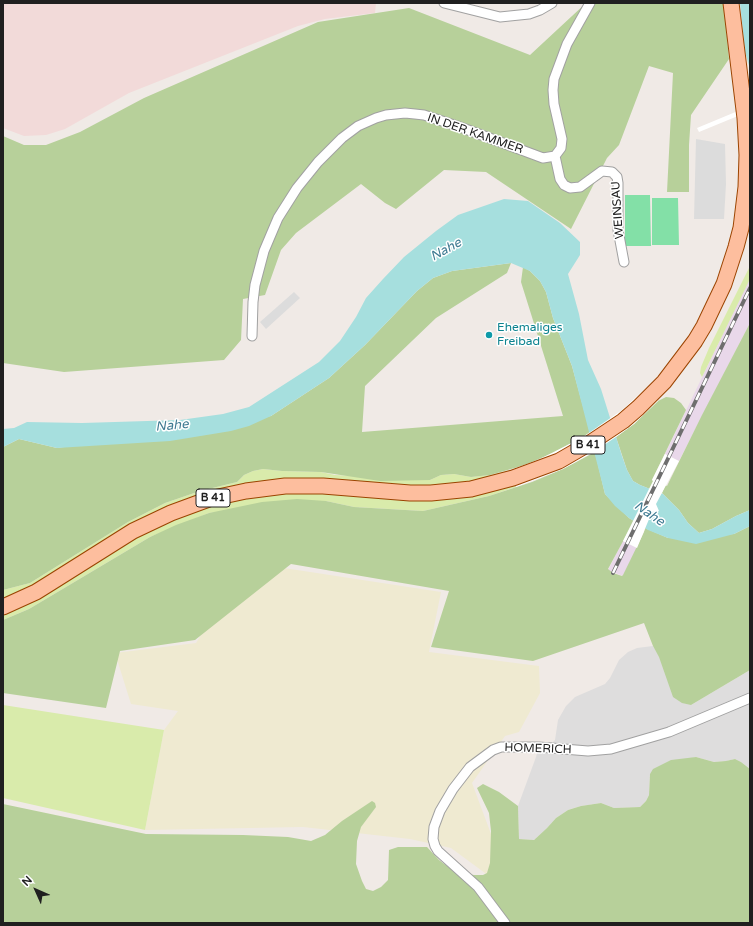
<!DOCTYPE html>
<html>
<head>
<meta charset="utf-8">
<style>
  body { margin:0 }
  #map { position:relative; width:753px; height:926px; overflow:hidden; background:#f0eae6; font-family:"Varela Round",sans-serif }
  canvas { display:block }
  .frame { position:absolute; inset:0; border:4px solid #202020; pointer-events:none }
  .north { position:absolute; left:16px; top:870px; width:40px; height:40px; -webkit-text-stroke:3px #fff; paint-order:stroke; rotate:315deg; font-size:11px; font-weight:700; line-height:16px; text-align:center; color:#202020 }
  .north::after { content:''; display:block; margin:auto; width:14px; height:18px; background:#202020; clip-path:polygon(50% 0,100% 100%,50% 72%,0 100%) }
</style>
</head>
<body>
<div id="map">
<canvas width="753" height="926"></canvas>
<div class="frame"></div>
<div class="north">N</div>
</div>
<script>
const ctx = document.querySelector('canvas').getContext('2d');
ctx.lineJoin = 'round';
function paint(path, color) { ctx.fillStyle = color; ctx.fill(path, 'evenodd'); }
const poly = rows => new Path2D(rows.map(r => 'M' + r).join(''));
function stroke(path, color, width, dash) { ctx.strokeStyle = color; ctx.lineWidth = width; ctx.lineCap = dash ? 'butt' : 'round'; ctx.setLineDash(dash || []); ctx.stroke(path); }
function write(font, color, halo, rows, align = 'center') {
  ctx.font = font + ' "Varela Round",sans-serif'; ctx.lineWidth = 3; ctx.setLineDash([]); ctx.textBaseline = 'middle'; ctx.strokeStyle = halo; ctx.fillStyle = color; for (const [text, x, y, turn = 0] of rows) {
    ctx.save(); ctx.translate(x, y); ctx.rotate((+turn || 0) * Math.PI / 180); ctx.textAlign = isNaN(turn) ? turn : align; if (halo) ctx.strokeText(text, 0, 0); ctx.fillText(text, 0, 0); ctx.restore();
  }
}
paint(poly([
  [653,646,691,705,750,670,750,769,741,762,735,759,727,761,714,762,696,757,650,774,649,795,646,801,640,807,614,808,601,803,581,806,568,810,556,818,547,828,534,840,519,839,518,806,536,757,537,753,535,751,541,743,553,742,555,740,558,720,566,706,575,697,605,684,610,678,619,660,628,652,637,648]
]), '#dedddd');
paint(poly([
  [750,278,750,323,679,461,665,454],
  [623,541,637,548,623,576,608,570]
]), '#e9d8ea');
paint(poly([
  [3,3,376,3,375,13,325,19,298,26,129,93,65,129,46,135,24,136,3,128]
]), '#f2dad9');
paint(poly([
  [284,568,441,592,429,652,539,666,540,693,519,732,505,736,472,783,494,842,489,876,451,848,410,839,303,827,145,830,164,730,178,711,131,704,115,653,196,643,222,600]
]), '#efead1');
paint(poly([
  [750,266,750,279,702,377,700,373,701,367,709,348],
  [263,469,282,471,321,472,335,475,430,480,441,475,454,474,471,477,490,475,510,470,516,487,489,496,423,511,354,507,326,501,209,513,150,537,29,609,3,620,3,590,30,583,128,522,165,503,200,491,237,482,244,475,253,471],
  [3,705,164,730,145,830,3,798]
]), '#d9ebab');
paint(poly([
  [586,3,724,3,729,59,691,115,689,145,689,192,667,192,673,73,649,66,619,145,607,158,571,229,486,172,444,170,396,209,385,203,361,184,296,233,281,250,265,295,243,299,241,340,224,360,64,372,3,363,3,136,24,145,46,145,80,132,144,98,318,22,409,8,530,55],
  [511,263,507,273,436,318,365,386,362,432,563,416,521,282,523,267,530,271,540,281,546,292,553,318,572,366,590,432,583,437,555,452,525,465,490,475,471,477,454,474,441,475,430,480,380,481,321,472,282,471,263,469,253,471,244,475,237,482,200,491,165,503,128,522,30,583,3,590,3,447,19,439,57,448,271,416,329,378,365,345,417,291,433,278,452,271],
  [750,323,750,510,736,516,712,529,699,533,688,523,679,510,662,493,665,485,667,486,702,415],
  [666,397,674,398,681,403,686,410,652,480,654,481,650,489,640,485,633,481,627,470,616,437,634,424,658,401],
  [595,452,605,494,629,518,634,521,608,569,613,573,622,576,623,575,644,532,645,528,668,538,734,534,750,526,750,670,691,705,682,703,673,697,659,657,653,646,644,623,533,661,431,647,449,591,291,564,195,640,120,651,106,708,3,693,3,620,29,609,150,537,176,525,209,513,262,502,297,499,326,501,354,507,423,511,489,496,532,482,563,469],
  [696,757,714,762,726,761,735,759,741,762,750,769,750,923,3,923,3,804,146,834,243,835,288,837,311,841,325,835,342,821,372,801,375,803,376,807,361,827,357,841,356,864,362,881,366,889,373,891,381,887,388,880,389,850,398,847,427,847,439,860,455,872,474,875,483,875,487,873,490,863,491,831,489,813,477,788,483,784,499,792,518,806,519,839,534,840,547,828,556,818,568,810,581,806,601,803,614,808,640,807,646,801,649,795,650,774,653,769,671,760]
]), '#b7d09a');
paint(poly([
  [625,195,650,195,651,246,625,246],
  [652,198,678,198,679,245,652,245]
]), '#83e0a7');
paint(poly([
  [696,139,725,144,726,184,724,219,694,219],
  [294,292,300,298,266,329,260,322]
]), '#dcdcdc');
paint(poly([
  [740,3,750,3,750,69,745,52],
  [504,199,528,201,560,223,580,242,580,255,568,274,579,314,588,360,601,389,622,456,627,470,633,481,640,485,663,494,679,510,688,523,699,533,712,529,736,516,750,510,750,526,734,534,696,544,668,538,648,530,629,518,615,506,605,494,572,366,553,318,546,292,540,281,530,271,511,263,452,271,433,278,417,291,365,345,329,378,271,416,249,426,231,431,170,441,57,448,19,439,3,447,3,429,14,428,27,422,82,423,180,420,223,414,249,407,319,362,340,341,356,317,366,298,383,279,404,257,436,231,458,215]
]), '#a6dfde');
paint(poly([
  [750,106,750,111,699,132,697,128],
  [646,388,658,401,634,424,616,437,592,453,563,469,516,487,510,470,540,459,583,437,622,410],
  [665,454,679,461,656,504,659,511,652,512,637,548,623,541,653,481,652,480]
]), '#fff');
const street = poly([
  [444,3,500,17,529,14,540,10,552,3],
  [555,156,560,179,564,185,570,188,580,187,602,171,612,172,617,177,618,183,618,230,624,262],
  [252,336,253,302,255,285,264,251,278,218,297,188,318,162,342,138,358,126,376,118,386,115,405,113,415,114,424,115,460,127,543,158,555,156,561,148,562,139,554,104,553,90,554,79,567,44,590,3],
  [505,923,478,887,438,851,435,846,433,839,434,827,440,811,453,789,470,767,493,750,501,747,539,747,588,751,611,749,669,732,750,698]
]);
const primary = poly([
  [3,607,36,592,52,582,133,531,171,513,209,499,246,491,285,486,323,486,410,493,431,493,471,489,513,478,559,461,590,443,623,421,638,408,664,382,695,341,704,326,724,284,736,247,741,228,746,187,747,155,745,118,731,3]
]);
stroke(street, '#a1a1a1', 11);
stroke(primary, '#9b4400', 17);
stroke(street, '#fff', 9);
stroke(primary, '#fdbe9e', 15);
const rail = poly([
  [613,573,750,288]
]);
stroke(rail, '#6e6e6e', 4);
stroke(rail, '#fff', 2.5, [8]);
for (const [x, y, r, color] of [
  [489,335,4,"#0f9aa8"]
]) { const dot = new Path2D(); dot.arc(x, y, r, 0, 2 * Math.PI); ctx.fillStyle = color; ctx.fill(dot); stroke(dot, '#fff', 1.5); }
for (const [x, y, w] of [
  [588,445,34],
  [213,498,34]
]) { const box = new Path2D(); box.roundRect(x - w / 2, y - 9, w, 18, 3); ctx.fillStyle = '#fff'; ctx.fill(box); stroke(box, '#202020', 1); }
write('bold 11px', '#202020', null, [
  ["B 41",588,445],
  ["B 41",213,498]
]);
write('12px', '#202020', '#fff', [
  ["IN DER KAMMER",475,134,19],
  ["WEINSAU",618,210,-94],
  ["HOMERICH",538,749,2]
]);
write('12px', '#0d838f', '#fff', [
  ["Ehemaliges",497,328],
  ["Freibad",497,342]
], 'left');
write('italic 13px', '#3f7b92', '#fff', [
  ["Nahe",446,250,-29],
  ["Nahe",172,426,-5],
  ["Nahe",649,514,34]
]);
</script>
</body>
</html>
